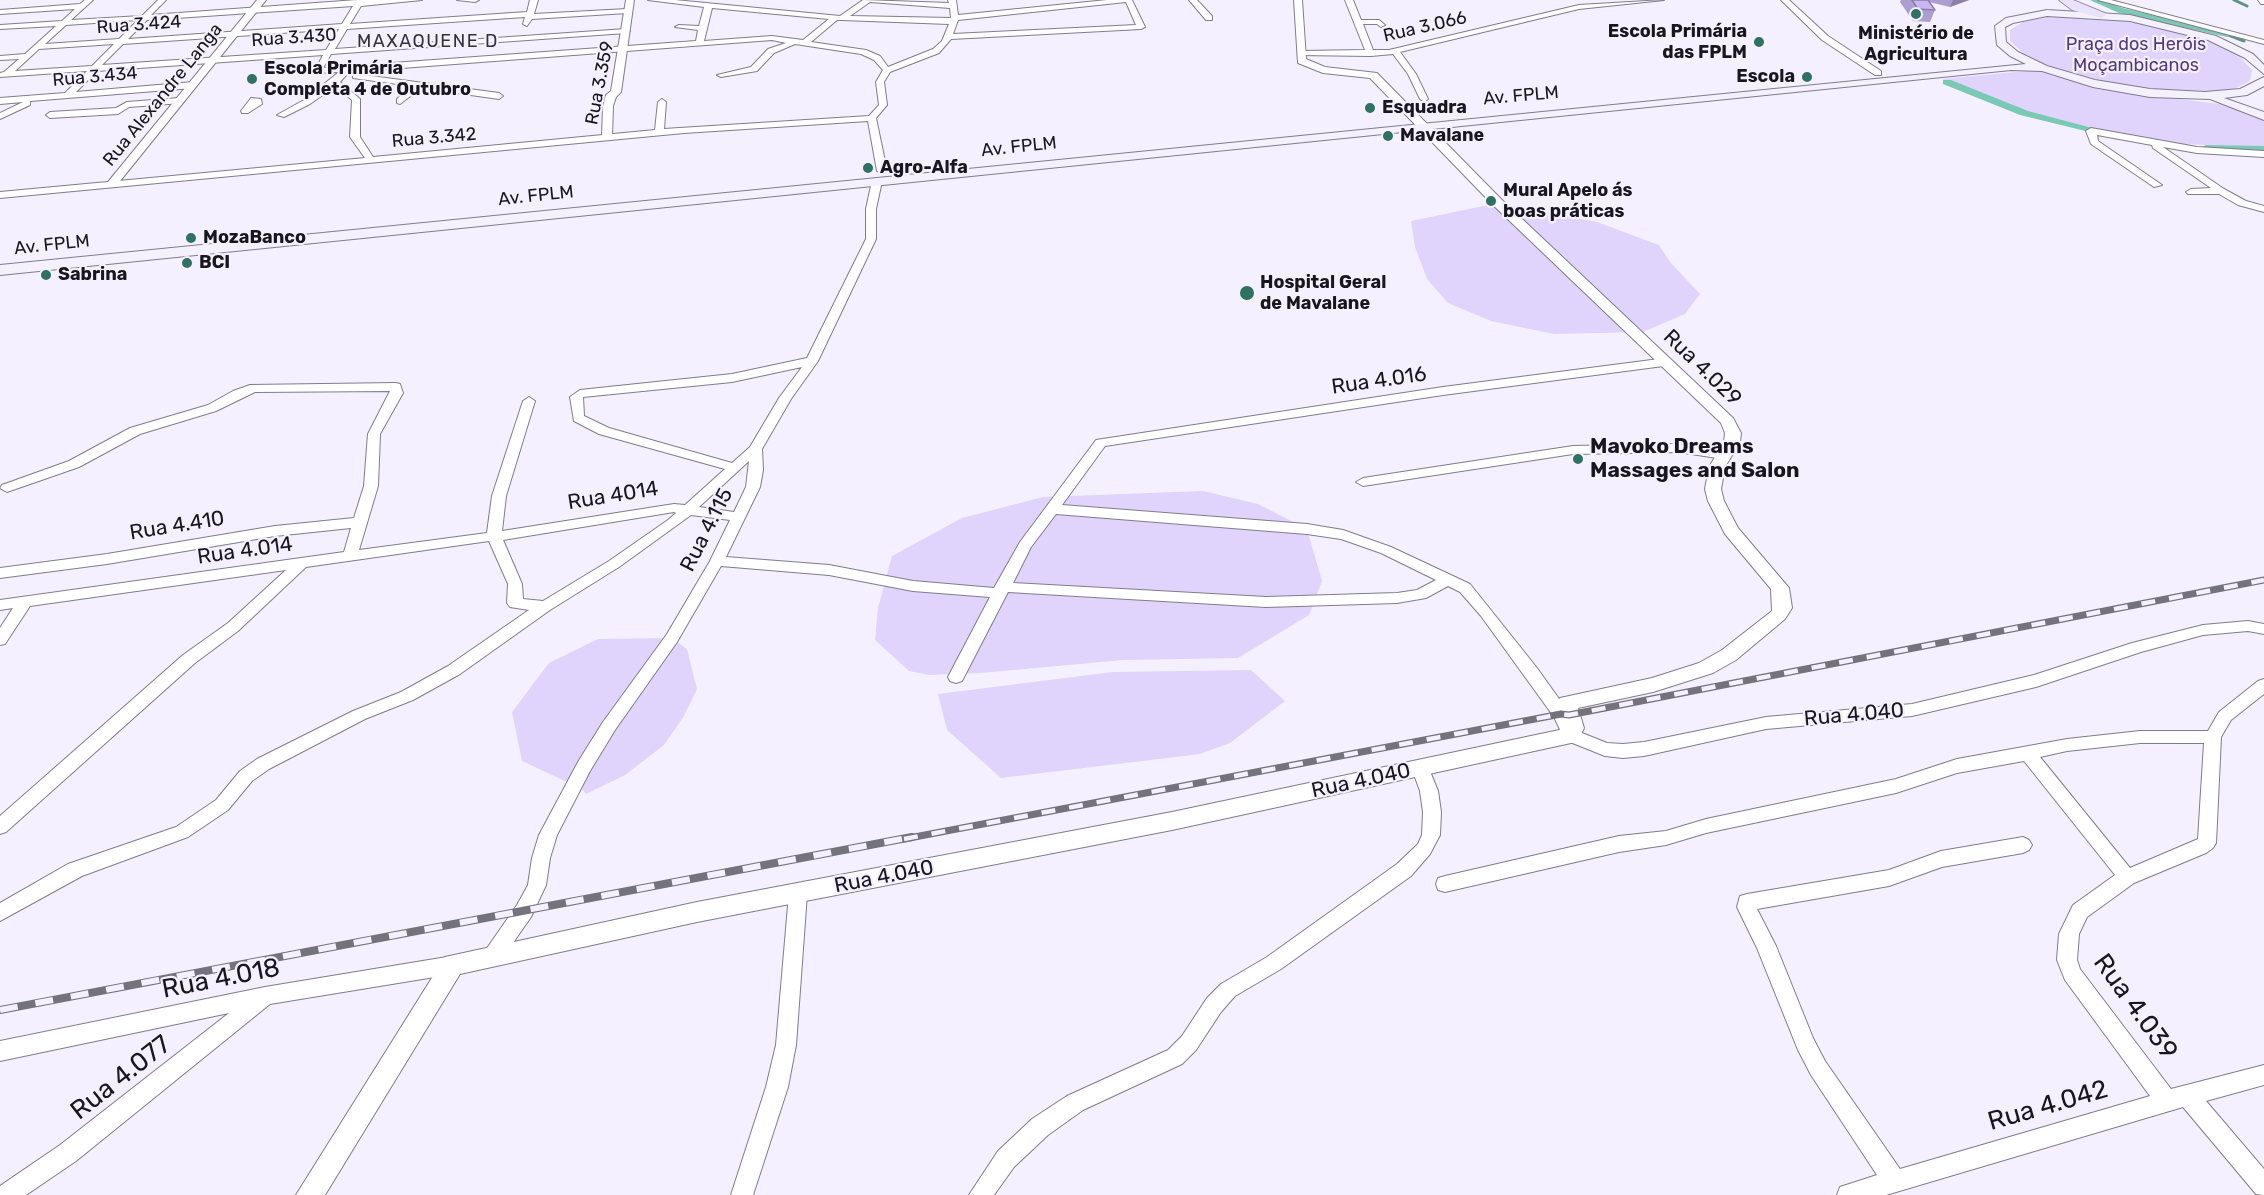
<!DOCTYPE html>
<html>
<head>
<meta charset="utf-8">
<style>
  body { margin:0 }
  canvas { display:block; background:#f4f0ff }
</style>
</head>
<body>
<canvas width="2264" height="1195"></canvas>
<script>
const ctx = document.querySelector('canvas').getContext('2d');
ctx.lineJoin = 'round';
function paint(path, color) { ctx.fillStyle = color; ctx.fill(path, 'evenodd'); }
const poly = rows => new Path2D(rows.map(r => 'M' + r).join(''));
function stroke(path, color, width, dash) { ctx.strokeStyle = color; ctx.lineWidth = width; ctx.lineCap = dash ? 'butt' : 'round'; ctx.setLineDash(dash || []); ctx.stroke(path); }
function write(font, color, halo, rows, align = 'center') {
  ctx.font = font + ' Rubik,sans-serif'; ctx.lineWidth = 4.5; ctx.setLineDash([]); ctx.textBaseline = 'middle'; ctx.strokeStyle = halo; ctx.fillStyle = color; for (const [text, x, y, turn = 0] of rows) {
    ctx.save(); ctx.translate(x, y); ctx.rotate((+turn || 0) * Math.PI / 180); ctx.textAlign = isNaN(turn) ? turn : align; if (halo) ctx.strokeText(text, 0, 0); ctx.fillText(text, 0, 0); ctx.restore();
  }
}
paint(poly([
  [2078,16,2152,25,2219,45,2241,58,2252,70,2250,81,2234,89,2206,92,2126,87,2049,66,2023,53,2010,41,2010,30,2023,22,2046,17],
  [2036,70,2122,92,2228,105,2264,119,2264,147,2182,144,2070,124,2012,107,1942,79],
  [1498,203,1597,222,1659,245,1670,262,1700,294,1685,314,1643,332,1554,334,1491,321,1448,303,1427,279,1415,247,1411,221],
  [1203,491,1258,504,1307,529,1322,581,1309,615,1238,658,1123,660,981,673,929,675,909,671,875,640,878,608,892,556,962,518,1043,497],
  [672,638,687,649,697,689,684,716,664,745,625,775,586,794,582,789,522,761,512,712,549,663,598,639],
  [1251,670,1285,701,1230,743,1200,754,1001,778,947,730,938,694,1113,672]
]), '#e0d4fc');
stroke(poly([
  [2094,0,2119,10,2226,34,2244,41],
  [2234,0,2247,6]
]), '#5c9487', 3);
paint(poly([
  [2090,0,2102,0,2122,8,2232,34,2227,37,2119,13,2090,0],
  [1943,80,1951,80,2028,111,2115,134,2110,137,2020,115,1943,84,1943,80],
  [2206,145,2264,146,2264,152,2202,150,2200,148,2206,145]
]), '#79c9b4');
const minor = poly([
  [85,0,93,0,71,20,142,16,158,0,166,0,151,15,357,0,422,0,361,6,350,24,527,12,530,0,538,0,534,14,627,9,631,11,627,13,532,19,527,26,523,24,525,17,347,29,335,49,626,29,630,31,626,33,331,54,323,68,696,41,698,30,675,27,679,25,699,26,704,7,648,0,675,0,840,16,863,0,949,3,948,0,956,0,958,15,1107,0,1132,0,1145,27,1141,29,951,39,939,53,890,72,884,82,887,105,876,118,887,171,882,174,877,171,868,121,684,133,0,198,0,192,365,158,350,137,352,100,335,86,310,104,284,117,277,115,304,100,339,72,314,73,323,55,97,71,76,92,193,82,197,85,193,88,30,101,30,105,0,119,0,113,23,102,0,104,0,98,65,93,87,71,0,77,0,73,4,72,19,59,0,60,0,56,25,54,56,26,0,29,0,25,62,21,75,9,0,14,0,10,80,4,85,0],
  [870,2,950,8,951,18,850,16,870,2],
  [1126,2,1136,25,953,34,958,20,1126,2],
  [353,6,342,24,128,39,147,20,353,6],
  [712,8,829,19,803,40,772,36,704,41,712,8],
  [138,20,119,39,45,44,66,25,138,20],
  [837,20,842,20,949,24,942,41,933,49,888,67,880,56,866,50,811,42,837,20],
  [339,29,326,50,102,65,123,44,339,29],
  [772,40,786,43,768,49,751,67,717,75,721,77,757,71,774,53,795,44,861,54,874,60,883,70,876,82,879,105,869,116,664,129,666,102,662,99,658,102,655,130,373,157,360,137,360,99,340,82,349,72,772,40],
  [114,44,92,66,15,71,39,49,114,44],
  [457,0,479,0,475,2,457,0],
  [1189,0,1197,0,1212,16,1212,20,1206,20,1189,0],
  [1345,0,1353,0,1361,20,1379,20,1385,25,1381,27,1377,24,1363,24,1373,50,1389,50,1579,5,1664,0,1579,9,1400,52,1416,74,1428,99,1424,102,1420,99,1408,74,1393,54,1371,56,1298,55,1298,51,1301,51,1365,50,1345,0],
  [1781,0,1789,0,1828,36,1881,71,1881,75,1875,75,1822,40,1781,0],
  [2098,0,2111,0,2264,40,2264,44,2098,0],
  [2258,0,2264,0,2264,4,2261,4,2258,0],
  [356,74,499,93,503,96,499,99,421,88,400,104,397,103,397,99,412,86,353,78,353,74,356,74],
  [179,98,182,99,182,103,129,107,118,114,50,118,46,115,50,112,116,108,127,102,179,98],
  [251,98,261,99,262,104,248,113,242,113,241,111,251,98],
  [2091,128,2197,147,2264,151,2264,157,2197,153,2163,147,2224,189,2246,201,2264,206,2264,212,2238,205,2219,194,2188,194,2186,192,2191,189,2211,188,2153,148,2152,145,2097,135,2098,141,2162,185,2154,187,2091,144,2086,131,2091,128],
  [877,178,882,181,876,209,876,239,818,361,791,399,762,449,763,470,760,487,726,557,829,565,913,581,994,588,1020,542,1096,440,1443,387,1667,358,1673,362,1671,365,1443,395,1105,446,1062,505,1307,524,1343,530,1391,547,1470,584,1537,668,1567,710,1577,731,1607,743,1623,744,1644,742,1766,717,1912,704,2034,675,2132,643,2203,625,2248,621,2264,624,2264,634,2248,631,2203,635,2141,652,2036,687,1912,716,1766,729,1644,756,1623,758,1605,756,1565,740,1554,717,1481,616,1460,592,1448,586,1426,598,1397,603,1266,607,1008,592,962,681,956,683,950,681,948,677,990,597,913,591,829,575,721,566,677,642,615,730,590,771,557,835,550,858,546,885,531,917,499,963,492,966,485,963,482,957,485,951,517,905,528,885,532,858,539,835,578,762,603,722,667,634,710,561,730,520,691,515,619,567,550,610,460,674,413,700,365,719,269,769,252,781,228,810,188,837,82,876,0,921,0,903,68,864,176,827,216,800,240,771,257,759,353,711,401,692,448,666,529,610,510,607,507,603,508,584,489,541,306,567,238,631,195,663,6,832,0,834,0,816,183,655,228,623,286,570,30,606,5,644,0,645,0,628,13,608,0,610,0,600,344,552,351,528,275,536,107,564,0,578,0,568,107,554,275,526,354,518,364,486,368,434,390,391,255,392,216,411,140,434,79,467,7,492,0,488,2,485,69,461,130,428,208,405,233,391,250,385,396,383,400,384,403,393,380,434,378,486,359,550,487,533,492,496,523,401,529,397,535,401,506,496,502,531,674,504,685,505,725,469,599,434,574,421,570,397,580,390,732,374,807,358,866,239,866,209,872,181,877,178],
  [802,367,779,398,750,447,732,463,609,428,584,416,583,397,732,382,802,367],
  [749,461,746,487,734,512,699,507,749,461],
  [674,512,676,513,668,520,609,561,543,601,523,599,522,584,503,540,674,512],
  [1056,514,1307,534,1341,539,1381,553,1436,580,1417,590,1397,593,1266,597,1013,583,1031,547,1056,514],
  [1678,444,1724,451,1731,455,1724,459,1678,452,1573,454,1363,486,1356,482,1363,478,1573,446,1678,444],
  [2264,679,2264,694,2231,720,2221,737,2216,843,2213,848,2206,853,2134,883,2087,917,2079,934,2077,960,2080,969,2171,1089,2264,1065,2264,1085,2206,1101,2264,1169,2264,1195,2256,1194,2183,1107,1886,1195,1837,1195,1840,1187,1877,1175,1811,1075,1798,1050,1757,948,1737,907,1740,896,1747,894,1889,870,1941,851,2023,837,2029,840,2032,845,2029,850,2023,853,1942,867,1889,886,1757,909,1776,946,1813,1038,1825,1061,1900,1169,2150,1096,2065,980,2057,960,2059,934,2073,905,2115,875,2024,761,1957,773,1896,793,1706,833,1666,845,1619,852,1445,892,1438,890,1436,884,1438,878,1445,876,1619,836,1666,831,1706,819,1896,779,1957,759,2067,739,2140,731,2208,731,2219,712,2258,681,2264,679],
  [2140,743,2204,743,2198,839,2130,868,2040,757,2067,751,2140,743],
  [1421,762,1427,764,1438,791,1441,812,1440,835,1430,854,1411,876,1281,969,1235,996,1221,1012,1196,1050,1182,1064,1083,1110,1048,1135,1014,1167,994,1195,969,1195,998,1151,1032,1119,1067,1096,1168,1050,1182,1036,1207,998,1221,984,1267,957,1397,864,1418,844,1422,835,1423,812,1420,791,1412,769,1415,764,1421,762],
  [798,886,805,888,807,894,796,1045,788,1087,753,1195,731,1195,766,1087,776,1045,789,894,791,888,798,886],
  [453,956,460,959,463,965,460,971,453,974,270,1004,76,1161,26,1195,0,1195,0,1186,60,1145,229,1013,0,1061,0,1041,265,987,453,956]
]);
const tertiary = poly([
  [257,0,266,0,116,186,108,186,108,182,257,0],
  [626,0,634,0,621,92,616,97,613,106,612,137,607,140,602,137,603,106,606,95,611,91,626,0],
  [1294,0,1302,0,1306,59,1325,67,1377,73,1502,200,1733,418,1741,433,1740,442,1725,467,1721,489,1724,501,1738,528,1789,588,1792,608,1785,619,1736,660,1713,673,1653,692,1578,708,1584,728,1578,740,1571,743,1172,830,697,922,460,974,325,1195,296,1195,445,957,697,902,1172,812,1564,729,1557,703,1560,698,1652,678,1699,663,1722,650,1772,611,1771,589,1725,534,1708,501,1705,489,1709,467,1724,442,1725,433,1721,423,1494,206,1370,78,1323,73,1298,63,1294,0]
]);
const secondary = poly([
  [2047,10,2130,15,2216,36,2253,54,2264,65,2264,74,2245,58,2208,40,2130,21,2047,16,2013,23,2005,27,2006,42,2018,52,2047,66,2095,80,2150,89,2205,92,2240,89,2264,77,2264,86,2247,95,2224,98,2264,112,2264,120,2210,99,2150,97,2093,87,2042,71,2011,70,0,275,0,265,2026,64,2010,56,1997,45,1995,26,2006,18,2047,10]
]);
const primary = poly([
  [2059,0,2073,0,2107,14,2101,18,2072,10,2059,0]
]);
stroke(minor, '#817c8c', 2);
stroke(tertiary, '#817c8c', 2);
stroke(secondary, '#817c8c', 2);
stroke(primary, '#988fac', 2);
paint(minor, '#fff');
paint(tertiary, '#fff');
paint(secondary, '#f4f1fd');
paint(primary, '#eae2fb');
const railFar1 = poly([
  [904,839,1561,714,1569,715,2264,580]
]);
const rail = poly([
  [0,1010,912,837]
]);
stroke(railFar1, '#74727b', 7);
stroke(rail, '#74727b', 8);
stroke(railFar1, '#f4f0ff', 4.5, [14]);
stroke(rail, '#f4f0ff', 6, [18]);
paint(poly([
  [1901,0,1969,0,1950,7,1929,2,1935,10,1930,22,1913,21,1900,2]
]), '#ad9dd0');
paint(poly([
  [1953,0,1969,0,1950,7]
]), '#8d7fa9');
const building = poly([
  [1912,0,1928,0,1935,10,1918,9,1912,0]
]);
paint(building, '#c9b6f2');
stroke(building, '#8d7fa9', 1.5);
for (const [x, y, r, color] of [
  [1916,14,6,"#2f7162"],
  [1759,42,6,"#2f7162"],
  [1807,77,6,"#2f7162"],
  [252,79,6,"#2f7162"],
  [1370,108,6,"#2f7162"],
  [1388,136,6,"#2f7162"],
  [868,168,6,"#2f7162"],
  [1491,201,6,"#2f7162"],
  [191,238,6,"#2f7162"],
  [187,263,6,"#2f7162"],
  [46,275,6,"#2f7162"],
  [1247,293,8,"#2f7162"],
  [1578,459,6,"#2f7162"]
]) { const dot = new Path2D(); dot.arc(x, y, r, 0, 2 * Math.PI); ctx.fillStyle = color; ctx.fill(dot); stroke(dot, '#f4f0ff', 2); }
write('18px', '#19171d', '#f4f0ff', [
  ["Rua 3.424",139,25,-4],
  ["Rua 3.066",1425,27,-13],
  ["Rua 3.430",294,38,-4],
  ["Rua 3.434",95,77,-5],
  ["Rua 3.359",600,83,-79],
  ["Rua Alexandre Langa",163,95,-51],
  ["Av. FPLM",1521,96,-5],
  ["Rua 3.342",434,138,-5],
  ["Av. FPLM",1019,147,-6],
  ["Av. FPLM",536,196,-6],
  ["Av. FPLM",52,245,-6]
]);
write('bold 18px', '#19171d', '#f4f0ff', [
  ["Escola Primária",1747,32,"right"],
  ["das FPLM",1747,53,"right"],
  ["Ministério de",1916,34,"center"],
  ["Agricultura",1916,55,"center"],
  ["Escola Primária",264,69],
  ["Completa 4 de Outubro",264,90],
  ["Escola",1795,77,"right"],
  ["Esquadra",1382,108],
  ["Mavalane",1400,136],
  ["Agro-Alfa",880,168],
  ["Mural Apelo ás",1503,191],
  ["boas práticas",1503,212],
  ["MozaBanco",203,238],
  ["BCI",199,263],
  ["Sabrina",58,275],
  ["Hospital Geral",1260,283],
  ["de Mavalane",1260,304]
], 'left');
ctx.letterSpacing = '1.5px';
write('18px', '#342f3d', '#f4f0ff', [
  ["MAXAQUENE D",428,42]
]);
ctx.letterSpacing = '0px';
write('18px', '#543980', '#f4f0ff', [
  ["Praça dos Heróis",2136,45],
  ["Moçambicanos",2136,66]
]);
write('21px', '#19171d', '#f4f0ff', [
  ["Rua 4.029",1702,368,44],
  ["Rua 4.016",1379,381,-8],
  ["Rua 4014",613,496,-9],
  ["Rua 4.410",177,526,-9],
  ["Rua 4.115",707,530,-63],
  ["Rua 4.014",245,551,-8],
  ["Rua 4.040",1854,715,-5],
  ["Rua 4.040",1361,781,-12],
  ["Rua 4.040",884,877,-11]
]);
write('bold 21px', '#19171d', '#f4f0ff', [
  ["Mavoko Dreams",1590,447],
  ["Massages and Salon",1590,471]
], 'left');
write('26px', '#19171d', '#f4f0ff', [
  ["Rua 4.018",221,979,-11],
  ["Rua 4.039",2135,1007,54],
  ["Rua 4.077",121,1078,-38],
  ["Rua 4.042",2048,1106,-16]
]);
</script>
</body>
</html>
